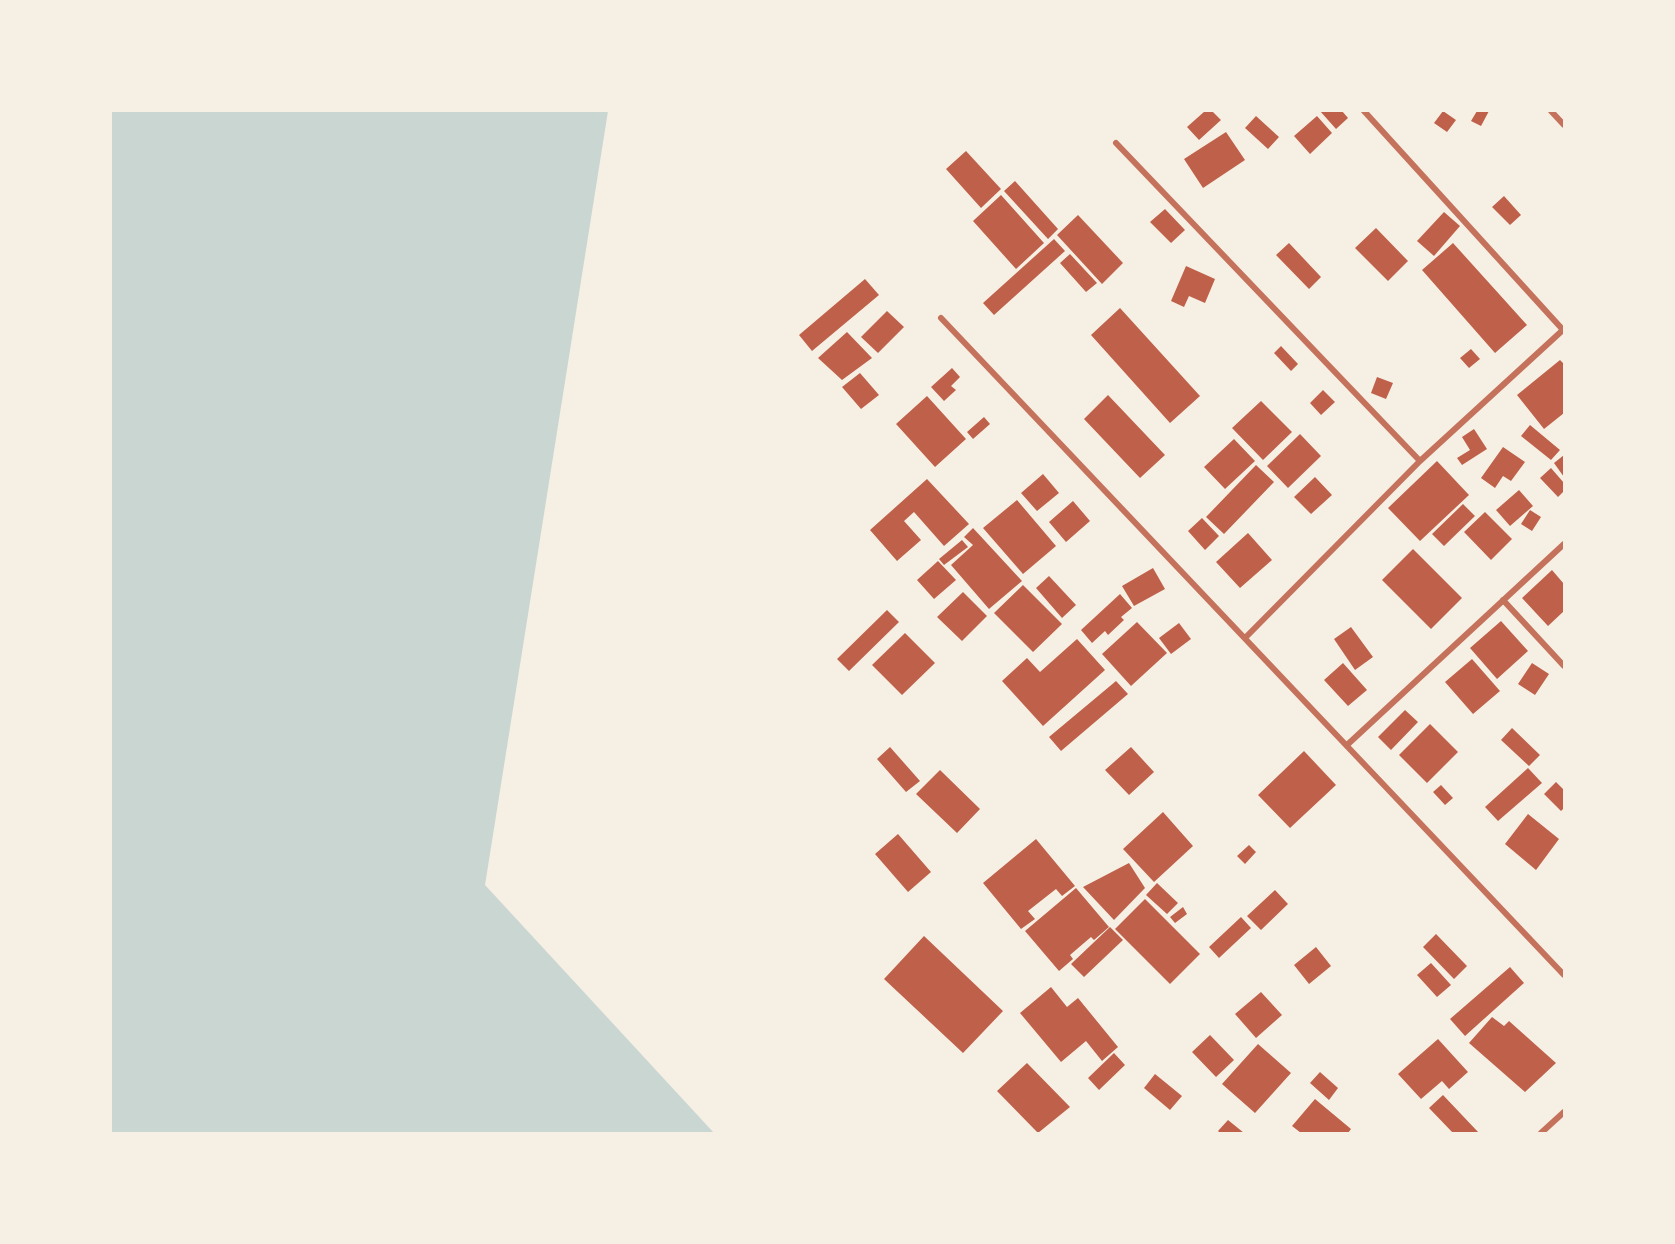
<!DOCTYPE html>
<html>
<head>
<meta charset="utf-8">
<style>
  body { margin:0 }
  #map { position:relative; width:1675px; height:1244px; overflow:hidden; background:#f6efe4; font-family:Helvetica,sans-serif }
  canvas { display:block }
  .frame { position:absolute; inset:0; border:112px solid #f6efe4; pointer-events:none }
</style>
</head>
<body>
<div id="map">
<canvas width="1675" height="1244"></canvas>
<div class="frame"></div>
</div>
<script>
const ctx = document.querySelector('canvas').getContext('2d');
ctx.lineJoin = 'round';
function paint(path, color) { ctx.fillStyle = color; ctx.fill(path, 'evenodd'); }
const poly = rows => new Path2D(rows.map(r => 'M' + r).join(''));
function stroke(path, color, width, dash) { ctx.strokeStyle = color; ctx.lineWidth = width; ctx.lineCap = dash ? 'butt' : 'round'; ctx.setLineDash(dash || []); ctx.stroke(path); }
paint(poly([
  [111,111,608,111,485,885,714,1133,111,1133]
]), '#c9d6d2');
paint(poly([
  [1205,111,1212,111,1221,120,1199,140,1187,127],
  [1320,111,1342,111,1348,118,1336,129],
  [1443,111,1456,120,1447,132,1434,123],
  [1477,111,1489,111,1481,126,1471,121],
  [1256,116,1279,137,1268,149,1245,128],
  [1317,116,1332,133,1310,154,1294,136],
  [1226,132,1245,160,1203,188,1184,159],
  [966,151,1001,189,981,208,946,169],
  [1015,181,1058,229,1048,239,1004,191],
  [1001,195,1044,243,1016,269,973,221],
  [1504,196,1521,215,1510,225,1492,207],
  [1165,209,1185,230,1171,243,1150,222],
  [1444,212,1460,226,1434,256,1417,241],
  [1078,215,1123,263,1102,284,1057,235],
  [1376,228,1408,261,1388,281,1355,248],
  [1054,239,1065,251,994,315,983,303],
  [1289,243,1321,277,1309,289,1276,255],
  [1453,243,1527,325,1495,353,1422,270],
  [1070,254,1097,283,1086,292,1060,263],
  [1186,266,1215,279,1205,303,1189,296,1184,307,1171,301],
  [865,279,879,295,812,351,799,335],
  [1120,308,1200,396,1170,423,1091,335],
  [887,311,904,327,878,353,861,337],
  [847,332,872,358,842,380,818,358],
  [1281,346,1298,364,1291,371,1274,353],
  [1471,349,1480,359,1469,368,1460,358],
  [1560,360,1564,364,1564,413,1544,429,1517,395],
  [952,368,960,377,951,386,956,390,944,401,931,387],
  [860,373,879,395,861,409,842,387],
  [1377,377,1393,383,1386,399,1371,393],
  [1323,390,1335,402,1321,415,1310,403],
  [1108,395,1165,455,1140,478,1084,419],
  [927,396,966,439,935,467,896,424],
  [1261,401,1292,432,1263,460,1232,428],
  [984,417,990,424,973,439,967,432],
  [1530,425,1560,450,1551,460,1521,436],
  [1474,429,1487,449,1462,465,1457,458,1470,450,1462,437],
  [1300,434,1321,456,1288,488,1267,466],
  [1234,439,1255,461,1225,489,1204,467],
  [1503,447,1525,462,1511,481,1503,476,1495,488,1481,478],
  [1564,455,1564,477,1554,463],
  [1437,461,1469,495,1420,541,1388,508],
  [1256,465,1274,482,1224,534,1206,517],
  [1551,468,1564,483,1564,491,1558,497,1540,478],
  [1043,474,1059,493,1037,511,1021,493],
  [1315,477,1332,495,1311,514,1294,497],
  [927,479,969,524,944,546,914,512,904,521,921,540,897,561,870,530],
  [1519,490,1533,506,1510,526,1496,510],
  [1017,500,1056,546,1023,574,983,528],
  [1073,501,1090,521,1066,542,1049,522],
  [1463,504,1475,516,1444,546,1432,534],
  [1530,510,1541,517,1532,531,1521,524],
  [1485,512,1512,539,1491,560,1464,532],
  [1202,518,1219,536,1205,550,1188,531],
  [973,528,1022,581,989,609,951,565,973,545,964,537],
  [1248,533,1272,560,1240,588,1216,562],
  [962,540,968,547,944,565,939,559],
  [1413,549,1462,598,1431,629,1382,580],
  [938,561,956,580,934,599,917,580],
  [1153,568,1165,589,1134,606,1122,586],
  [1552,570,1564,584,1564,611,1548,626,1522,598],
  [1049,576,1076,605,1062,618,1036,588],
  [1023,585,1062,624,1033,652,994,613],
  [963,592,987,616,962,641,937,617],
  [1120,594,1132,608,1121,617,1124,620,1108,635,1105,631,1092,643,1081,630],
  [887,610,899,622,849,671,837,659],
  [1501,621,1528,651,1497,679,1470,648],
  [1137,622,1167,653,1131,686,1102,654],
  [1179,623,1191,639,1171,654,1159,638],
  [1351,627,1373,657,1355,670,1334,639],
  [905,633,935,663,902,695,872,665],
  [1077,639,1105,670,1043,726,1002,681,1027,658,1040,672],
  [1472,659,1500,691,1473,714,1445,682],
  [1343,663,1367,690,1348,706,1324,680],
  [1532,663,1549,674,1535,695,1518,684],
  [1116,681,1128,694,1061,751,1049,737],
  [1405,710,1418,722,1391,750,1378,737],
  [1430,724,1458,752,1427,783,1399,755],
  [1512,728,1540,755,1529,766,1501,740],
  [890,747,920,781,906,792,877,759],
  [1131,747,1154,772,1129,795,1105,770],
  [1304,751,1336,785,1290,828,1258,795],
  [1528,768,1542,783,1498,821,1485,807],
  [940,770,980,809,957,833,916,794],
  [1556,782,1564,790,1564,808,1561,811,1544,794],
  [1441,785,1453,798,1445,805,1433,792],
  [1163,812,1193,846,1154,882,1123,849],
  [1528,814,1559,839,1536,870,1505,844],
  [898,834,931,872,908,892,875,854],
  [1036,839,1075,886,1062,896,1056,889,1028,911,1035,919,1021,929,983,883],
  [1249,845,1256,852,1245,864,1237,856],
  [1129,863,1145,888,1114,920,1083,887],
  [1157,883,1178,903,1167,914,1146,895],
  [1076,888,1109,927,1094,940,1091,937,1070,955,1073,959,1059,971,1025,931],
  [1275,890,1288,904,1261,930,1247,916],
  [1145,899,1200,954,1170,984,1115,929],
  [1183,907,1187,914,1175,923,1170,917],
  [1241,917,1251,928,1219,958,1209,947],
  [1110,927,1123,940,1084,977,1071,964],
  [1436,934,1467,966,1454,979,1423,947],
  [924,936,1003,1011,963,1053,884,979],
  [1316,947,1331,966,1309,984,1294,965],
  [1431,963,1451,985,1437,997,1417,975],
  [1510,967,1524,983,1465,1036,1450,1019],
  [1051,987,1067,1007,1078,998,1118,1047,1102,1061,1086,1041,1061,1062,1020,1013],
  [1261,992,1282,1015,1256,1038,1235,1014],
  [1492,1017,1504,1026,1509,1021,1556,1063,1525,1092,1469,1043],
  [1210,1035,1234,1060,1216,1077,1192,1052],
  [1438,1039,1468,1072,1449,1089,1442,1081,1421,1099,1398,1074],
  [1258,1044,1291,1073,1255,1113,1222,1084],
  [1114,1053,1125,1065,1099,1090,1088,1078],
  [1027,1063,1070,1107,1038,1133,997,1091],
  [1320,1072,1338,1088,1329,1100,1310,1083],
  [1155,1074,1182,1096,1170,1110,1144,1088],
  [1443,1095,1479,1133,1453,1133,1429,1108],
  [1315,1099,1351,1129,1348,1133,1301,1133,1292,1126],
  [1228,1120,1244,1133,1220,1133,1218,1131]
]), '#bf614a');
stroke(poly([
  [1364,111,1564,331],
  [1551,111,1564,125],
  [1116,143,1420,461],
  [941,318,1564,975],
  [1503,600,1564,666],
  [1246,637,1420,461,1564,329],
  [1347,745,1564,544],
  [1541,1133,1564,1112]
]), '#c5725c', 6);
</script>
</body>
</html>
